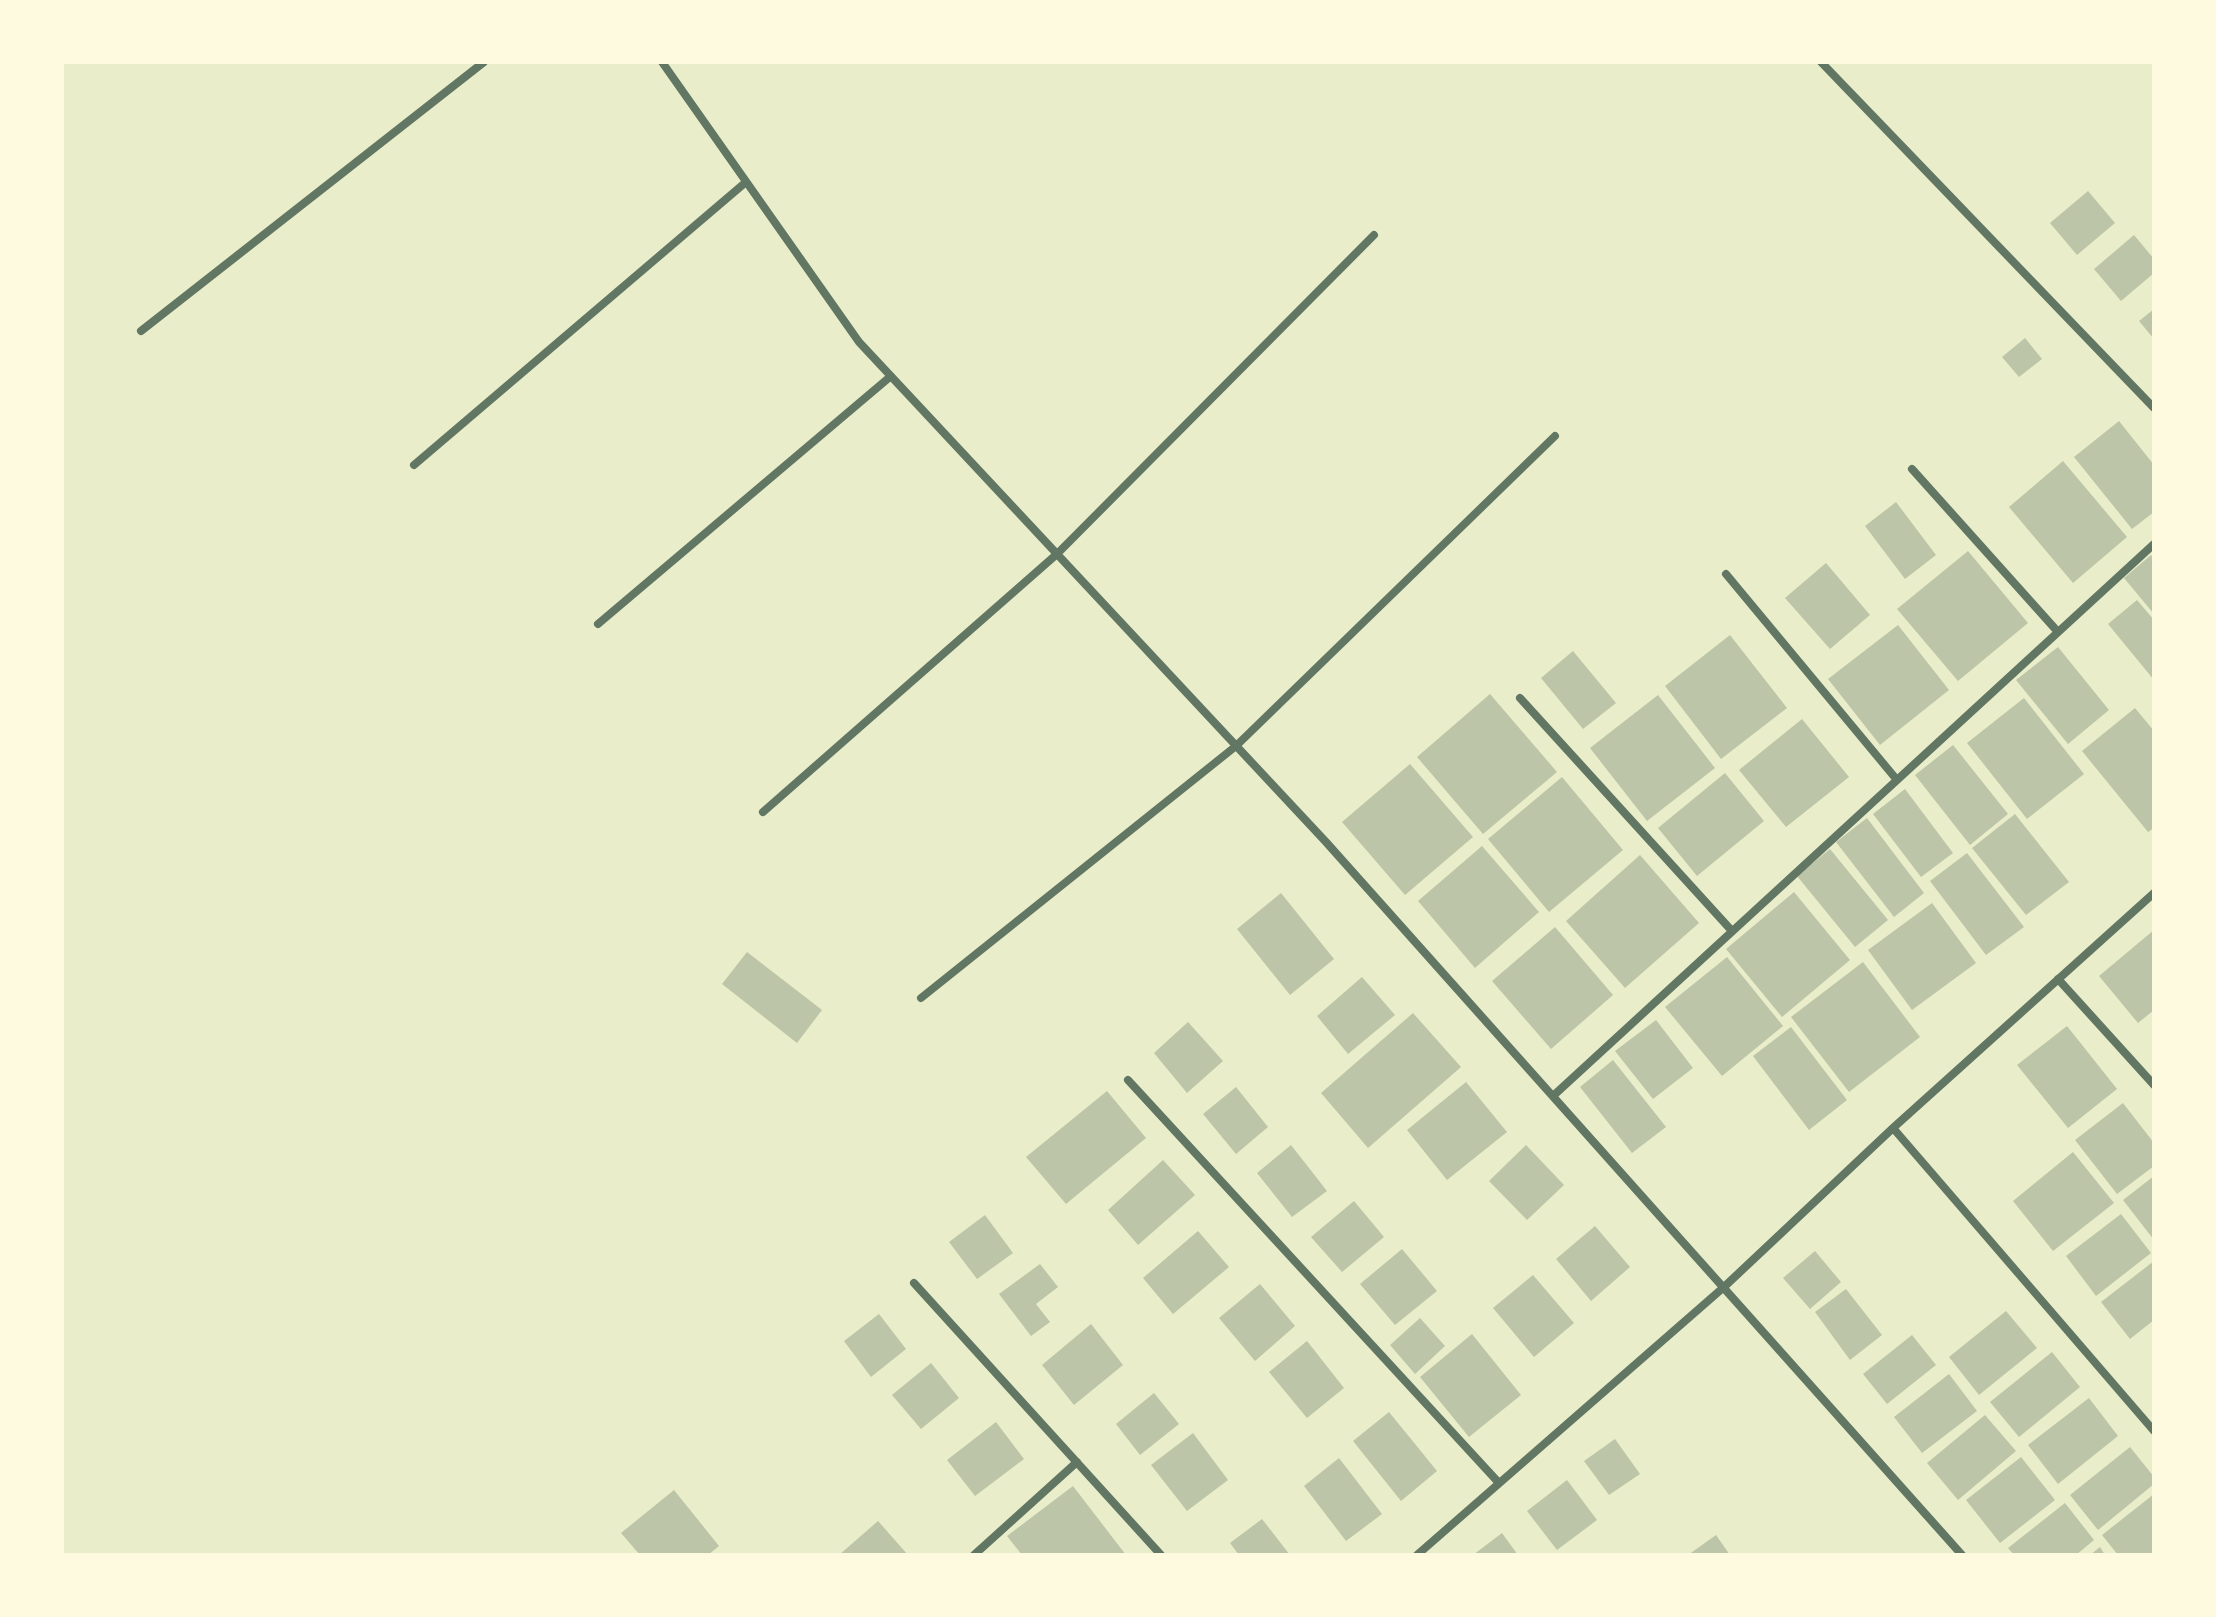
<!DOCTYPE html>
<html>
<head>
<meta charset="utf-8">
<style>
  body { margin:0 }
  #map { position:relative; width:2216px; height:1617px; overflow:hidden; background:#e9edc9; font-family:Quicksand,sans-serif }
  canvas { display:block }
  .frame { position:absolute; inset:0; border:64px solid #fefae0; pointer-events:none }
</style>
</head>
<body>
<div id="map">
<canvas width="2216" height="1617"></canvas>
<div class="frame"></div>
</div>
<script>
const ctx = document.querySelector('canvas').getContext('2d');
ctx.lineJoin = 'round';
function paint(path, color) { ctx.fillStyle = color; ctx.fill(path, 'evenodd'); }
const poly = rows => new Path2D(rows.map(r => 'M' + r).join(''));
function stroke(path, color, width, dash) { ctx.strokeStyle = color; ctx.lineWidth = width; ctx.lineCap = dash ? 'butt' : 'round'; ctx.setLineDash(dash || []); ctx.stroke(path); }
paint(poly([
  [2088,191,2115,223,2077,255,2050,223],
  [2134,235,2154,259,2154,273,2121,301,2094,269],
  [2154,309,2154,339,2139,321],
  [2025,338,2042,359,2019,377,2002,357],
  [2119,421,2154,465,2154,512,2132,529,2074,457],
  [2063,461,2127,537,2073,583,2009,507],
  [1896,502,1936,555,1905,579,1865,526],
  [1968,551,2028,623,1958,681,1897,609],
  [2151,555,2154,559,2154,614,2124,578],
  [1826,563,1870,615,1830,649,1785,598],
  [2137,600,2154,620,2154,680,2108,624],
  [1898,625,1949,690,1880,745,1828,679],
  [1730,635,1787,708,1721,759,1665,686],
  [2058,647,2109,710,2068,744,2016,680],
  [1573,651,1616,703,1583,729,1541,678],
  [1490,694,1557,772,1483,834,1417,757],
  [1658,695,1715,768,1647,821,1590,748],
  [2024,698,2084,774,2027,819,1967,743],
  [2135,708,2154,731,2154,828,2148,832,2082,751],
  [1802,719,1849,777,1786,827,1739,770],
  [1953,745,2008,814,1970,845,1915,775],
  [1410,764,1473,837,1405,895,1342,822],
  [1725,773,1764,821,1697,876,1658,828],
  [1562,777,1623,850,1549,912,1488,839],
  [1905,789,1953,853,1921,877,1873,814],
  [2015,814,2069,882,2026,915,1972,848],
  [1867,818,1924,893,1894,917,1836,842],
  [1482,846,1539,912,1475,968,1418,901],
  [1830,849,1888,920,1855,947,1797,876],
  [1967,853,2024,927,1986,955,1930,881],
  [1640,855,1699,923,1625,988,1566,921],
  [1794,892,1850,960,1782,1017,1726,949],
  [1281,893,1334,959,1290,995,1237,929],
  [1932,903,1976,963,1912,1010,1868,950],
  [1555,927,1613,995,1551,1049,1492,981],
  [2154,930,2154,1010,2138,1023,2099,976],
  [747,952,822,1010,797,1043,722,984],
  [1727,957,1783,1026,1722,1076,1665,1007],
  [1863,962,1920,1037,1849,1092,1791,1017],
  [1362,977,1395,1015,1348,1054,1317,1016],
  [1413,1013,1461,1067,1368,1148,1321,1093],
  [1656,1020,1693,1068,1653,1099,1615,1051],
  [1188,1022,1223,1061,1187,1093,1154,1053],
  [2067,1026,2117,1089,2068,1128,2017,1065],
  [1791,1027,1847,1100,1809,1130,1753,1056],
  [1613,1060,1666,1127,1632,1153,1580,1087],
  [1466,1082,1507,1132,1447,1180,1407,1130],
  [1236,1087,1268,1127,1236,1154,1203,1114],
  [1107,1091,1146,1138,1066,1204,1026,1157],
  [2123,1103,2154,1143,2154,1166,2117,1194,2075,1140],
  [1291,1145,1327,1191,1292,1217,1257,1173],
  [1526,1145,1564,1185,1527,1220,1489,1181],
  [2073,1152,2114,1203,2053,1251,2013,1201],
  [1163,1160,1195,1195,1138,1245,1108,1210],
  [2154,1176,2154,1240,2123,1200],
  [1354,1201,1384,1237,1342,1272,1311,1237],
  [2121,1214,2151,1253,2096,1296,2066,1256],
  [985,1215,1013,1253,977,1279,949,1242],
  [1595,1226,1630,1267,1591,1301,1556,1259],
  [1198,1231,1229,1267,1173,1314,1143,1278],
  [1402,1249,1437,1291,1395,1325,1360,1284],
  [1815,1251,1841,1282,1810,1309,1783,1278],
  [2154,1261,2154,1320,2130,1339,2101,1302],
  [1040,1264,1058,1287,1036,1304,1050,1322,1031,1336,999,1294],
  [1533,1275,1574,1323,1534,1357,1493,1308],
  [1260,1284,1295,1326,1255,1361,1219,1318],
  [1846,1289,1882,1335,1850,1360,1815,1312],
  [2006,1311,2037,1348,1979,1395,1949,1357],
  [879,1314,906,1349,871,1377,844,1341],
  [1420,1318,1445,1346,1415,1374,1390,1345],
  [1091,1324,1123,1365,1074,1405,1042,1365],
  [1472,1334,1521,1395,1469,1437,1420,1377],
  [1912,1335,1936,1365,1887,1404,1863,1374],
  [1307,1341,1344,1388,1307,1418,1269,1372],
  [2052,1352,2080,1387,2019,1437,1990,1402],
  [931,1363,959,1398,921,1429,892,1395],
  [1949,1374,1977,1411,1922,1453,1894,1417],
  [1154,1393,1179,1424,1140,1455,1116,1424],
  [2089,1398,2118,1436,2058,1484,2028,1445],
  [1389,1412,1437,1471,1401,1501,1353,1441],
  [1985,1415,2016,1451,1958,1500,1927,1463],
  [996,1422,1024,1459,975,1496,947,1460],
  [1193,1433,1228,1480,1187,1511,1151,1465],
  [1615,1439,1640,1474,1609,1495,1584,1461],
  [2130,1447,2154,1477,2154,1484,2098,1530,2070,1495],
  [2021,1457,2055,1500,2000,1543,1966,1500],
  [1339,1458,1382,1514,1346,1541,1304,1486],
  [1567,1480,1597,1520,1557,1550,1527,1511],
  [1073,1486,1126,1555,1022,1555,1007,1536],
  [674,1490,719,1546,708,1555,640,1555,621,1533],
  [2154,1494,2154,1555,2118,1555,2102,1535],
  [2065,1503,2094,1540,2076,1555,2014,1555,2008,1548],
  [1262,1519,1290,1555,1239,1555,1230,1543],
  [878,1521,908,1555,839,1555],
  [1502,1533,1518,1555,1473,1555],
  [1716,1535,1730,1555,1688,1555],
  [2100,1547,2105,1555,2090,1555]
]), '#bcc5a7');
stroke(poly([
  [662,62,859,342,1326,842,1962,1555],
  [1821,62,2154,408],
  [141,331,484,62],
  [414,465,746,182],
  [1912,469,2058,632],
  [1726,574,1897,780],
  [598,624,891,376],
  [1520,698,1732,931],
  [763,812,1057,554,1374,235],
  [2058,979,2154,1085],
  [921,998,1236,746,1555,436],
  [1128,1080,1499,1483],
  [1553,1096,2154,544],
  [1893,1128,2154,1431],
  [914,1283,1161,1555],
  [974,1555,1077,1462],
  [1417,1555,1724,1287,1893,1128,2154,893]
]), '#617663', 8);
</script>
</body>
</html>
